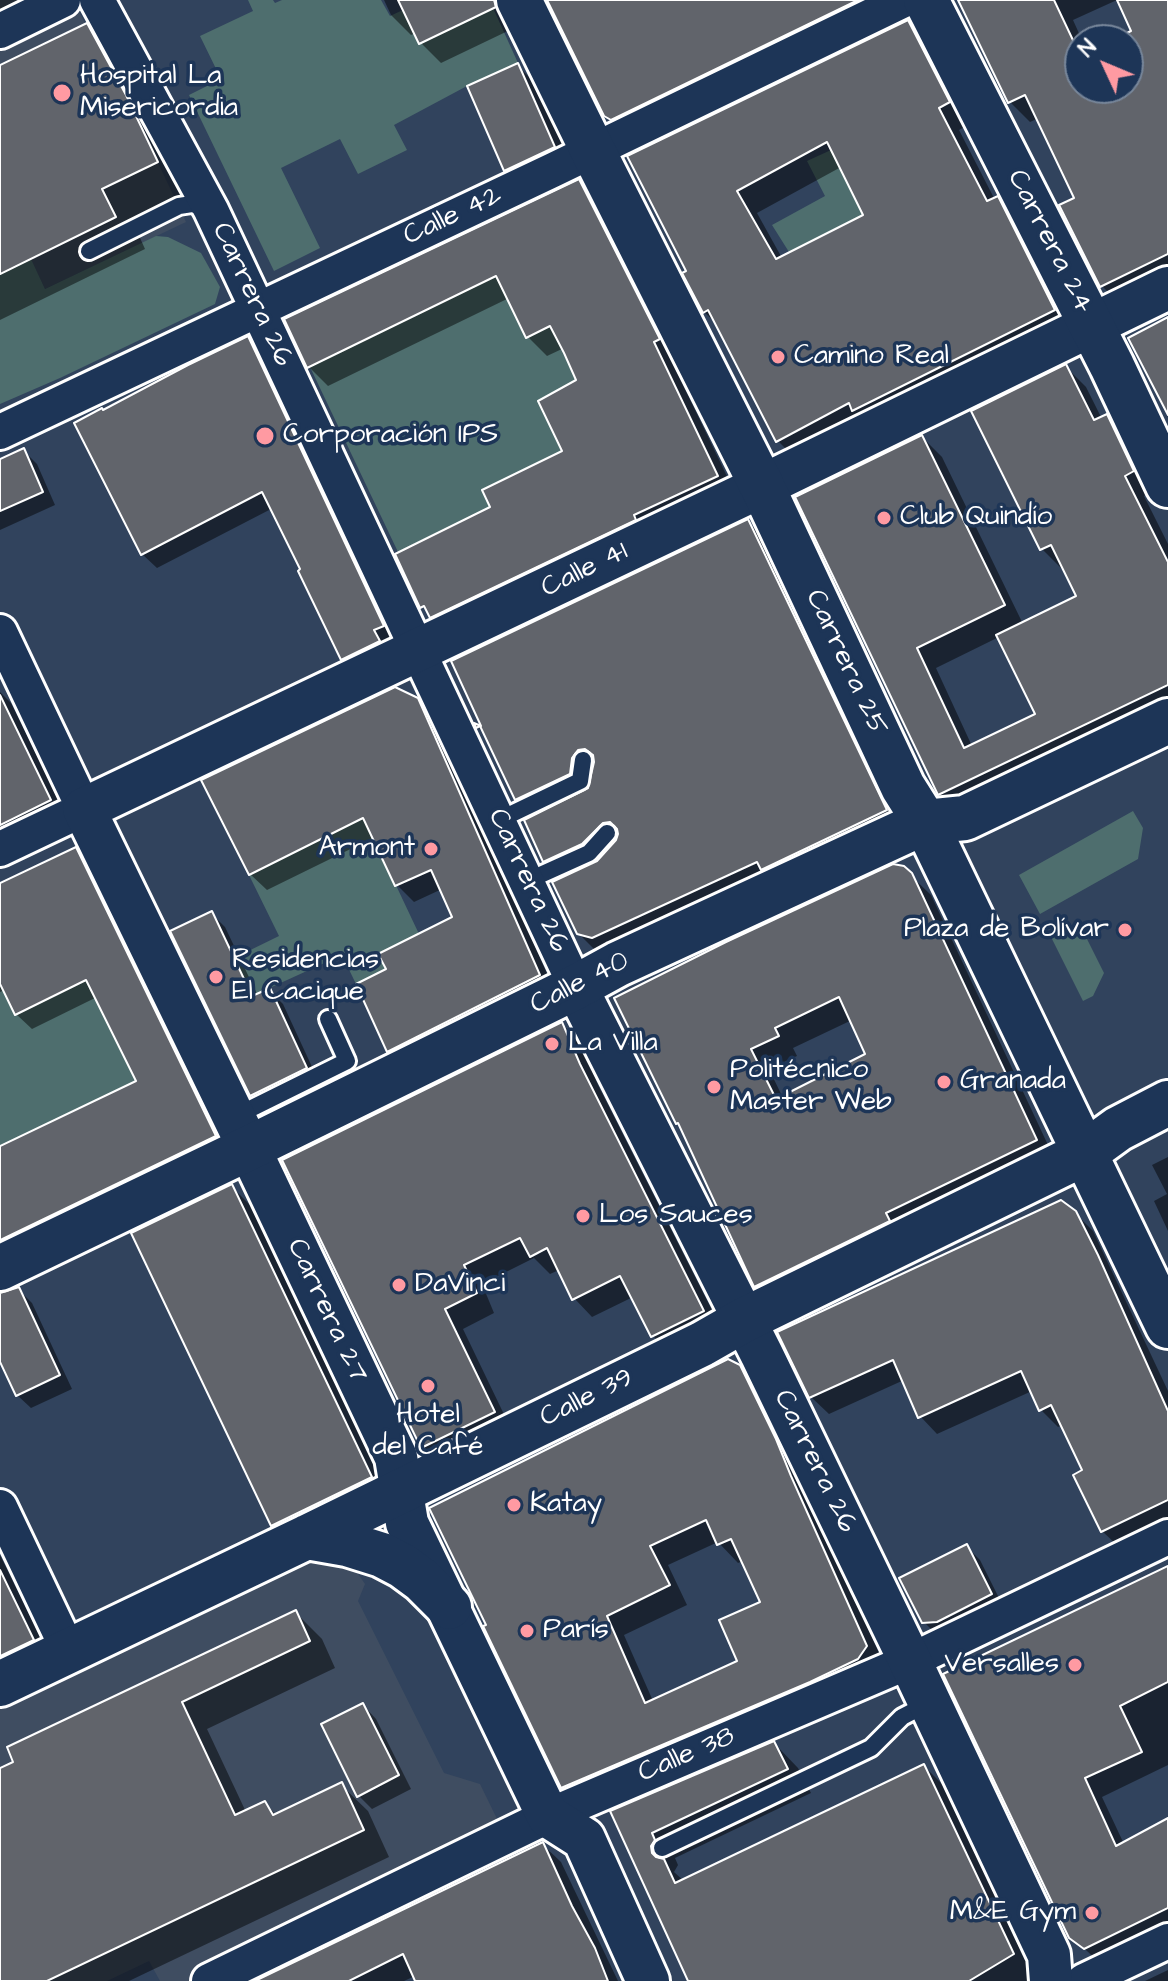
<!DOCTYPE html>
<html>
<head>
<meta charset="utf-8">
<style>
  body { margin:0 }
  #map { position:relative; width:1168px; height:1981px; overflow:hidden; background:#31435d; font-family:"Architects Daughter",sans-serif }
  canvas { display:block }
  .north { position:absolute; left:1064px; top:24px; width:80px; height:80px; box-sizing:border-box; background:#1d3557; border:2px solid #77869a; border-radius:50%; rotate:314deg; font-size:22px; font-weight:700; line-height:32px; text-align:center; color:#fff }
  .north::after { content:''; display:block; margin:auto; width:28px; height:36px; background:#ff9aa2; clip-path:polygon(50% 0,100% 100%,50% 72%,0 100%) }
</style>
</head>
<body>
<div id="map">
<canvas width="1168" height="1981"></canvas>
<div class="north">N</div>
</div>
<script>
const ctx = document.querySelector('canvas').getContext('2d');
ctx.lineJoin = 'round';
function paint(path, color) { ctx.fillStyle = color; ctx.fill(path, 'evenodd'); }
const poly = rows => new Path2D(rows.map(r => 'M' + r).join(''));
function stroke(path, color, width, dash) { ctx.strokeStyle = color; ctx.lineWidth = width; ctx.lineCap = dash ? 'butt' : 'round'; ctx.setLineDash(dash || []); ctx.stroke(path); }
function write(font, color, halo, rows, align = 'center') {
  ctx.font = font + ' "Architects Daughter",sans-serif'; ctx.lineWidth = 7; ctx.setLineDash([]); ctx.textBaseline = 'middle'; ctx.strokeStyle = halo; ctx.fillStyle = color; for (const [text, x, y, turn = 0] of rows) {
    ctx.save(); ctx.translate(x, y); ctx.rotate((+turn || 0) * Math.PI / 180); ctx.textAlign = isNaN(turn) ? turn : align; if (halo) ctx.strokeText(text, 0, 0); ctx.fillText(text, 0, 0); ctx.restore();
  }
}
paint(poly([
  [0,0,73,0,85,23,91,21,186,222,45,289,0,195],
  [309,1556,352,1565,365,1584,358,1601,444,1773,480,1784,501,1827,189,1981,160,1981,149,1961,107,1981,0,1981,0,1704]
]), '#3f4d61');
paint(poly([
  [248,0,273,0,275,3,282,0,381,0,390,16,403,10,420,44,493,8,518,63,467,86,394,125,407,150,358,174,340,139,281,168,320,248,274,271,189,95,221,79,200,36,253,11],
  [831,150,883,254,828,233,789,252,772,225,825,196,807,161],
  [156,236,168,237,201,253,220,287,215,304,60,378,0,404,0,274,31,259,45,289],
  [496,276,526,338,550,326,576,380,538,401,562,451,482,490,490,507,398,552,310,367],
  [359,807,419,934,378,954,386,969,356,984,342,955,252,996,234,958,279,936,249,875,328,835],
  [1133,811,1143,828,1138,859,1040,914,1019,875],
  [1079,923,1104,973,1093,996,1083,1001,1051,937],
  [86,980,137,1082,14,1139,0,1188,0,984,15,1014]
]), '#4e6e6e');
paint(poly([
  [0,0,38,0,0,18],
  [384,0,498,0,512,29,441,63,421,43,416,33,411,35,391,15],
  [549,0,864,0,874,22,626,136,605,115],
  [961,0,1117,0,1073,20,1082,40,1080,40,1080,88,1128,88,1128,40,1120,40,1135,33,1119,0,1168,0,1168,284,1122,306,1102,286,1062,206,1077,199,1039,118,1030,122,1010,102],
  [908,23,929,44,970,124,959,130,995,200,997,199,1019,220,1075,331,799,462,778,441,718,325,704,312,689,272,630,157],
  [841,167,865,215,782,258,757,213],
  [86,25,117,56,187,193,132,220,145,249,0,320,0,67],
  [518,66,538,86,574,167,526,190,506,170],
  [579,182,598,201,678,359,672,362,736,495,451,636,422,606,493,508,565,452,579,381,564,348,547,356,528,337,509,298,328,386,309,367],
  [248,339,263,354,398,641,358,673,343,659,273,508,157,568,142,554],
  [1066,367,1086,387,1102,419,1107,416,1126,436,1152,491,1144,496,1168,544,1168,713,959,814,939,794,797,498,922,437,942,457,1023,624,1079,597,1064,567,1062,569,1042,549],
  [999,637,1037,715,972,746,936,668],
  [24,451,37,464,55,505,0,530,0,461],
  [748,522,766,539,903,828,596,951,578,933,563,879,545,861,534,817,516,799,487,736,478,727,485,730],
  [0,692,11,703,69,820,0,854],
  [417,700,435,717,555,992,406,1068,389,1051,389,970,454,918,442,889,414,902,397,885,375,837,267,890,250,874],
  [75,849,91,865,230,1151,0,1264,0,1176,139,1081,97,997,32,1029,16,1014,5,990,0,992,0,885],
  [903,868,931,895,1055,1160,775,1305,756,1286,681,1127,678,1123],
  [852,1020,867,1055,783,1098,769,1069,797,1056,793,1048],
  [211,913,225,927,258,996,270,991,283,1004,319,1082,266,1108,252,1095],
  [562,1024,581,1043,598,1085,722,1330,672,1355,653,1336,633,1297,592,1317,574,1298,559,1270,550,1274,534,1258,482,1284,494,1313,463,1329,512,1431,442,1465,423,1446,285,1160],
  [1168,1157,1168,1231,1154,1201,1167,1194,1152,1165],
  [231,1186,258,1213,397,1504,299,1551,273,1525],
  [1075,1213,1093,1231,1168,1391,1168,1526,1120,1548,1102,1531,1085,1471,1062,1425,1058,1427,1040,1409,1032,1391,937,1434,920,1416,904,1380,829,1414,811,1397],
  [18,1289,32,1303,72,1389,31,1408,17,1395,0,1357,0,1298],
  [739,1367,759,1387,885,1666,582,1807,563,1787,486,1627],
  [718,1542,738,1563,743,1561,762,1603,740,1662,653,1701,624,1635,687,1605,668,1565],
  [966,1546,980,1560,1004,1608,938,1636,924,1622],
  [0,1555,51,1659,0,1684],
  [1168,1568,1168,1765,1102,1797,1124,1844,1168,1820,1168,1935,1103,1966,1071,1936,945,1675],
  [295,1612,322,1639,335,1668,207,1729,246,1812,265,1803,277,1816,341,1785,368,1811,389,1857,129,1981,0,1981,0,1770],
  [363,1705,376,1719,411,1789,372,1809,359,1796],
  [774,1743,798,1768,811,1793,675,1858,678,1865,674,1872,684,1881,924,1766,948,1790,1037,1979,1033,1981,690,1981,612,1812],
  [542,1844,561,1862,618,1981,419,1981,415,1976,404,1981,259,1981],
  [1168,1970,1168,1981,1145,1981]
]), '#0007');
const building = poly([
  [398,0,494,0,496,7,419,44,398,0],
  [547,0,858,0,611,120,604,116,547,0],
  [958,0,1054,0,1080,55,1080,88,1128,88,1128,40,1112,40,1131,31,1117,0,1168,0,1168,254,1100,287,1059,205,1074,198,1025,95,1008,103,958,0],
  [908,20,950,102,939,108,987,201,998,196,1055,310,852,411,849,403,776,442,708,310,703,313,682,273,686,271,627,156,908,20],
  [827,142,863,215,776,259,737,191,827,142],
  [87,23,126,95,158,162,102,189,116,217,0,274,0,65,87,23],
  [518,63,555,147,504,171,467,86,518,63],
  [579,179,660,339,654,342,718,476,634,515,636,520,430,618,424,606,420,608,395,554,490,507,482,490,562,451,538,401,576,380,564,353,550,326,526,338,496,276,307,368,284,319,579,179],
  [1168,317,1168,415,1128,338,1168,317],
  [248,336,384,626,374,630,380,641,341,660,298,571,300,569,262,492,141,555,74,423,102,408,103,410,188,365,248,336],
  [1066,364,1094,420,1107,414,1134,471,1125,476,1168,562,1168,685,938,795,795,497,922,435,1005,605,917,648,964,748,1035,714,996,635,1076,596,1051,545,1040,550,971,411,1066,364],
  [24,448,43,492,0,511,0,459,24,448],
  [748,519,887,810,761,870,757,862,592,938,577,934,552,882,597,861,616,840,618,834,617,829,610,822,603,823,582,844,543,862,524,820,588,788,594,762,593,755,585,749,578,750,572,758,570,774,515,800,480,726,476,728,474,723,481,726,451,661,748,519],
  [395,687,418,698,540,975,387,1052,356,984,386,969,378,954,452,917,431,870,395,886,363,818,249,875,201,780,395,687],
  [0,695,51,800,0,825,0,695],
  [76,847,216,1136,0,1240,0,1146,136,1081,86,980,15,1015,0,984,0,883,76,847],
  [893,864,904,866,912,873,1037,1140,886,1213,890,1221,754,1287,678,1123,676,1124,614,998,726,942,893,864],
  [839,997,865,1054,776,1099,751,1049,779,1036,775,1028,839,997],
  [212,911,252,996,270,988,307,1068,250,1096,170,931,212,911],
  [562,1022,580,1064,704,1311,651,1337,620,1276,572,1300,547,1248,530,1257,520,1238,464,1265,477,1293,445,1309,495,1412,421,1448,282,1160,562,1022],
  [232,1184,372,1477,271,1526,131,1233,232,1184],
  [1061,1200,1076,1211,1098,1255,1168,1411,1168,1500,1101,1532,1073,1475,1082,1470,1051,1405,1039,1411,1021,1371,918,1418,893,1360,809,1398,777,1332,1061,1200],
  [19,1287,60,1375,16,1396,0,1362,0,1293,19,1287],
  [728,1359,740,1365,776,1439,791,1476,867,1646,858,1659,810,1682,561,1788,483,1626,486,1625,429,1508,728,1359],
  [706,1520,717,1545,731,1539,760,1602,719,1620,737,1661,645,1703,607,1616,670,1585,650,1546,706,1520],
  [967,1544,992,1594,937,1622,922,1623,899,1578,967,1544],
  [1168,1566,1168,1682,1120,1706,1142,1752,1085,1778,1116,1846,1168,1818,1168,1908,1084,1949,1069,1938,943,1674,1168,1566],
  [0,1570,34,1640,0,1656,0,1570],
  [296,1610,310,1641,182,1702,235,1815,265,1801,273,1815,342,1782,364,1830,47,1981,0,1981,0,1768,13,1762,7,1747,296,1610],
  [363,1703,399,1775,357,1797,321,1724,363,1703],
  [774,1741,788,1769,652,1833,655,1840,651,1846,652,1853,656,1857,664,1859,675,1883,924,1764,1014,1954,969,1981,688,1981,610,1811,774,1741],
  [543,1842,572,1906,595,1948,608,1981,415,1981,403,1954,349,1981,255,1981,543,1842]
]);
paint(building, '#61646b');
stroke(building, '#fff', 2);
const service = poly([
  [89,251,179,206,192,204,210,209],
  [499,820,580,781,583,760],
  [527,881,589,853,607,833],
  [236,1116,347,1061,328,1019],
  [662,1848,871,1748,902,1717,927,1704]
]);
const minor = poly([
  [97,0,211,210,576,987],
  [0,31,63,0],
  [0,432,553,170,904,0],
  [0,632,84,809,0,849],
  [0,1507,69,1652],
  [209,1981,548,1816,910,1661,1168,1537],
  [1084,1981,1168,1941]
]);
const tertiary = poly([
  [576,987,762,1355,910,1661,1049,1955,1051,1981],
  [648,1981,584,1839,548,1816,407,1523,396,1457,249,1148,84,809,762,486,1168,288]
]);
const secondary = poly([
  [519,0,593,151,762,486,903,787,925,822,1168,1326],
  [926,0,1112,366,1168,485],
  [0,1268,249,1148,576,987,618,964,925,822,965,818,1168,721],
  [307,1537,347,1544,382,1555,403,1566,422,1580,449,1607],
  [0,1684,307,1537,702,1344,744,1320,1085,1153,1118,1129,1168,1103]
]);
stroke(service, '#fff', 22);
stroke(minor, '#fff', 40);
stroke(tertiary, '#fff', 48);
stroke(secondary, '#fff', 50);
stroke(service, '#1d3557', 16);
stroke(minor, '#1d3557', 34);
stroke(tertiary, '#1d3557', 42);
stroke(secondary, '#1d3557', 44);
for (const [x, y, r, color] of [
  [62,93,10,"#ff9aa2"],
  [778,357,8,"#ff9aa2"],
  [265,436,10,"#ff9aa2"],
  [884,518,8,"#ff9aa2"],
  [431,849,8,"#ff9aa2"],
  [1125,930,8,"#ff9aa2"],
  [216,977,8,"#ff9aa2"],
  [552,1044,8,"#ff9aa2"],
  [944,1082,8,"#ff9aa2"],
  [714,1087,8,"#ff9aa2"],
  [583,1216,8,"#ff9aa2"],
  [399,1285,8,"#ff9aa2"],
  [428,1386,8,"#ff9aa2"],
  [514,1505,8,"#ff9aa2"],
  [527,1631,8,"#ff9aa2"],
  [1075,1665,8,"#ff9aa2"],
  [1092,1913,8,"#ff9aa2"]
]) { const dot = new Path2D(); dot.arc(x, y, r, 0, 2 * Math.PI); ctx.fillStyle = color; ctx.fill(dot); stroke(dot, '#1d3557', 3); }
write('28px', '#fff', '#1d3557', [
  ["Hospital La",80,77],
  ["Misericordia",80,109],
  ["Camino Real",794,357],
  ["Corporación IPS",283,436],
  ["Club Quindío",900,518],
  ["Armont",415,849,"right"],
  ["Plaza de Bolívar",1109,930,"right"],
  ["Residencias",232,961],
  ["El Cacique",232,993],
  ["La Villa",568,1044],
  ["Politécnico",730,1071],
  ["Master Web",730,1103],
  ["Granada",960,1082],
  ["Los Sauces",599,1216],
  ["DaVinci",415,1285],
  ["Hotel",428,1416,"center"],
  ["del Café",428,1448,"center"],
  ["Katay",530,1505],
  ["París",543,1631],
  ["Versalles",1059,1665,"right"],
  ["M&E Gym",1076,1913,"right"]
], 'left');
write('28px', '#fff', '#1d3557', [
  ["Calle 42",453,217,-25],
  ["Carrera 24",1049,242,63],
  ["Carrera 26",251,295,65],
  ["Calle 41",585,571,-26],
  ["Carrera 25",845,663,65],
  ["Carrera 26",527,881,65],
  ["Calle 40",580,984,-27],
  ["Carrera 27",326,1311,65],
  ["Calle 39",587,1399,-26],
  ["Carrera 26",814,1462,64],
  ["Calle 38",687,1756,-23]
]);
</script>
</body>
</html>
